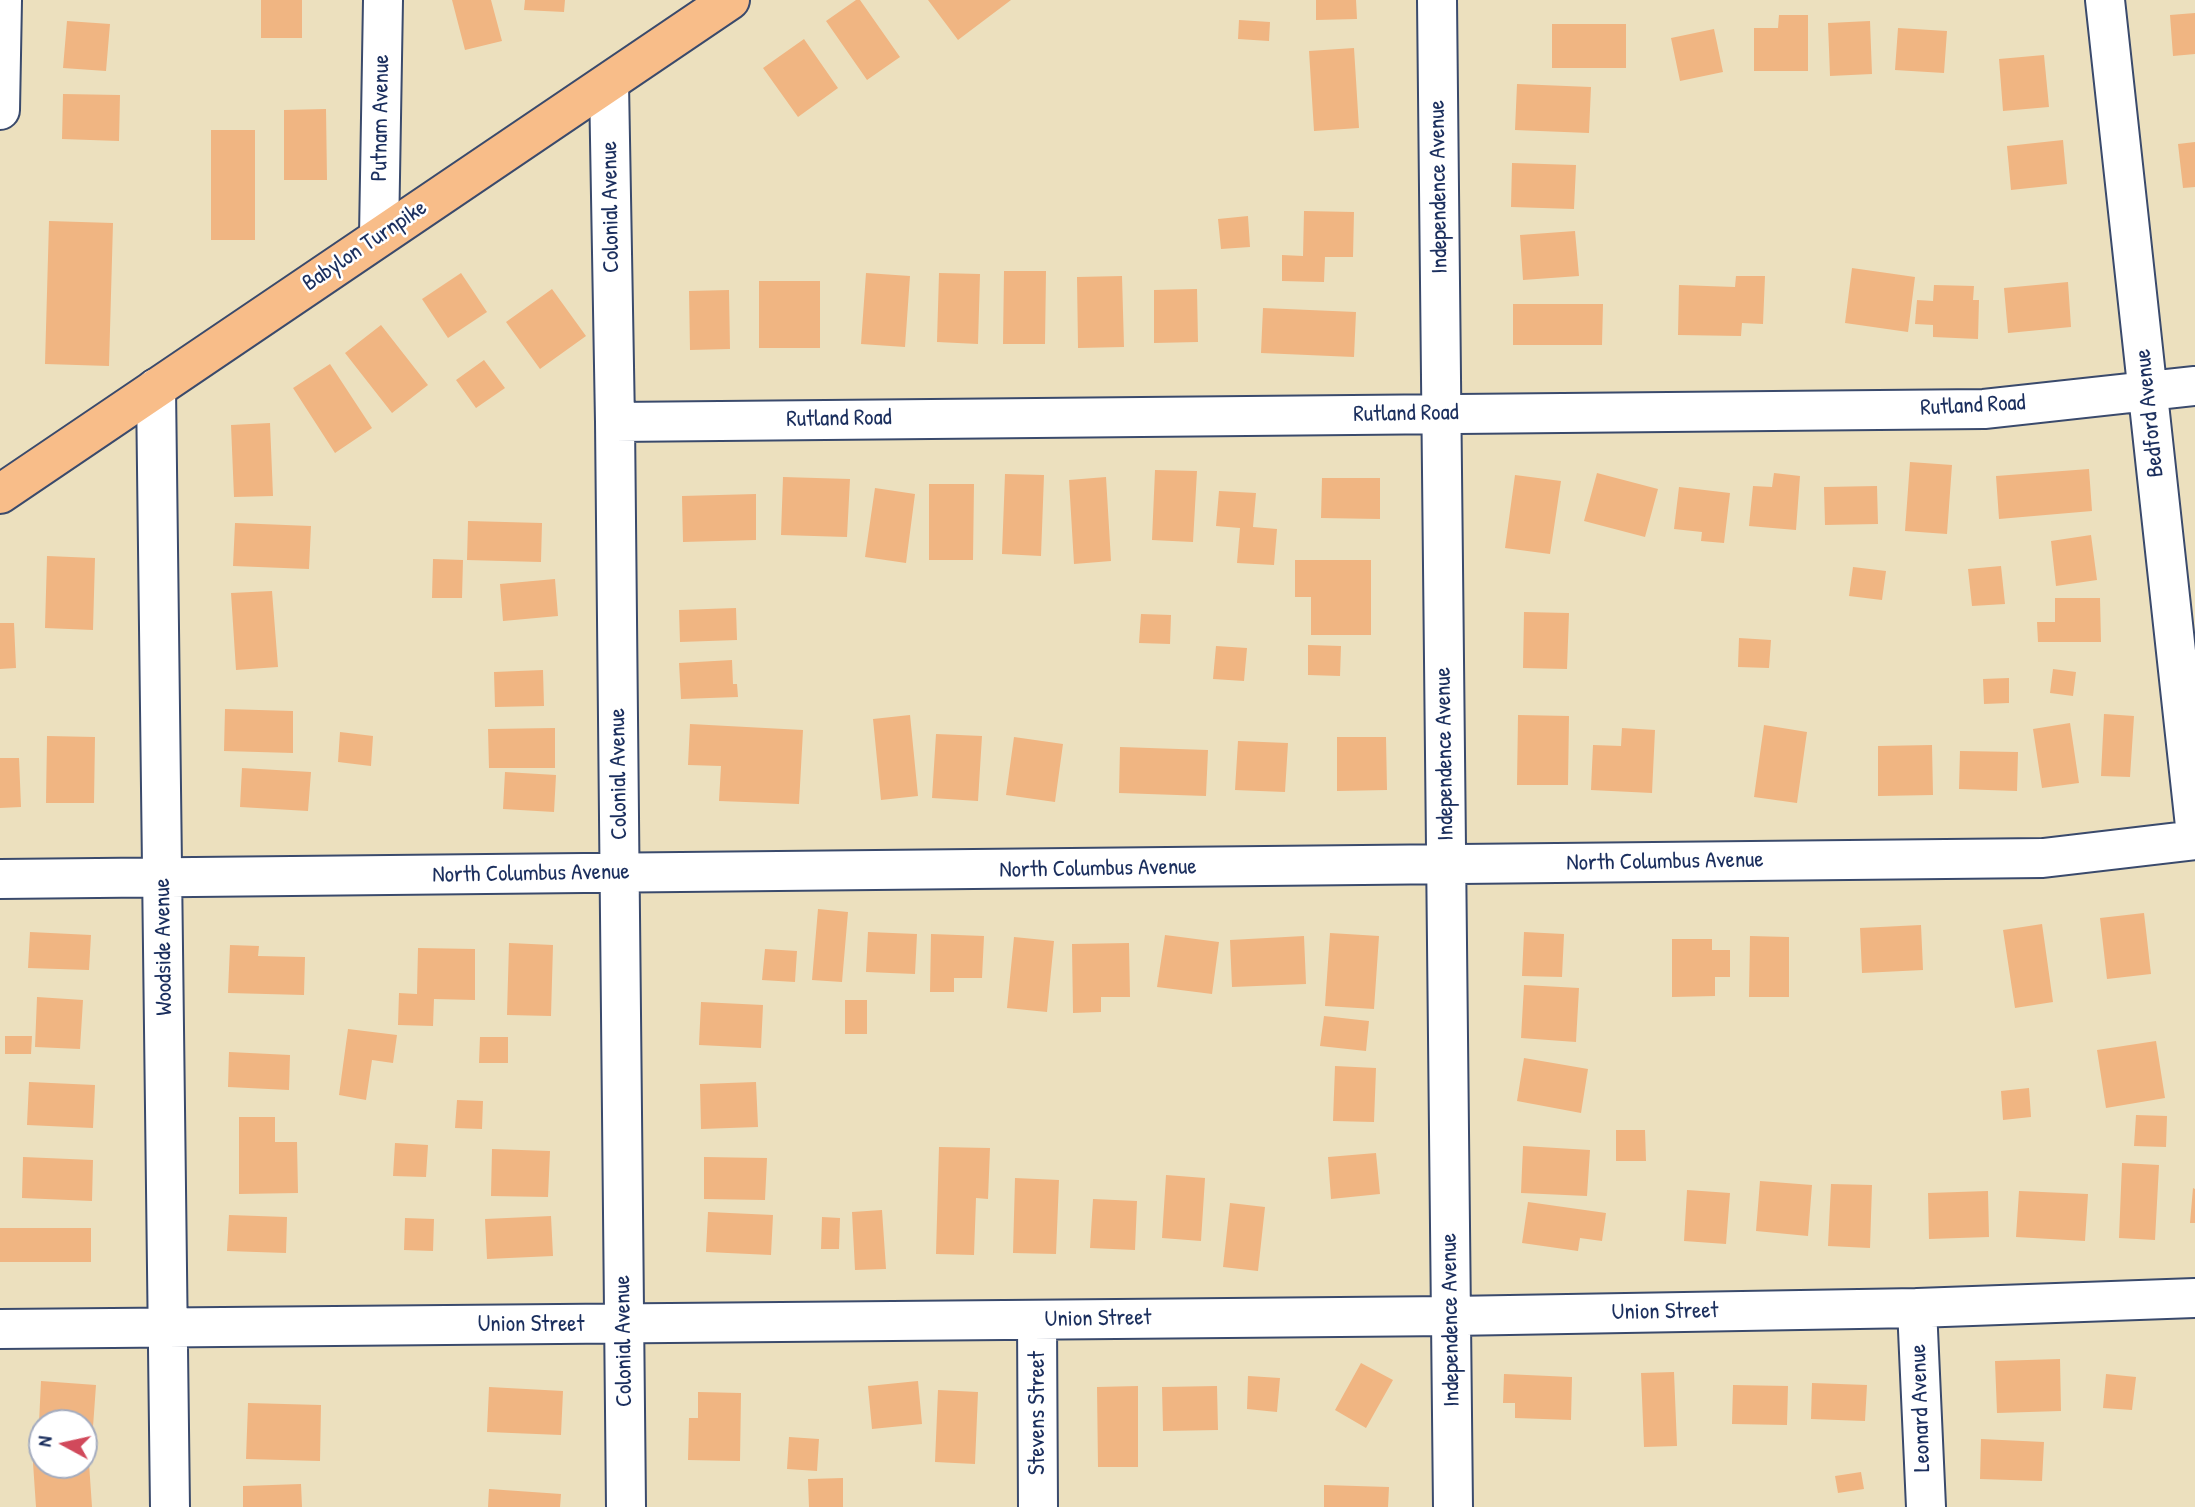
<!DOCTYPE html>
<html>
<head>
<meta charset="utf-8">
<style>
  body { margin:0 }
  #map { position:relative; width:2195px; height:1507px; overflow:hidden; background:#ece0be; font-family:"Patrick Hand",sans-serif }
  canvas { display:block }
  .north { position:absolute; left:28px; top:1409px; width:70px; height:70px; box-sizing:border-box; background:#fff; border:2px solid #a4acbf; border-radius:50%; rotate:278deg; font-size:19px; font-weight:700; line-height:28px; text-align:center; color:#1b2f5e }
  .north::after { content:''; display:block; margin:auto; width:24px; height:32px; background:#d1495b; clip-path:polygon(50% 0,100% 100%,50% 72%,0 100%) }
</style>
</head>
<body>
<div id="map">
<canvas width="2195" height="1507"></canvas>
<div class="north">N</div>
</div>
<script>
const ctx = document.querySelector('canvas').getContext('2d');
ctx.lineJoin = 'round';
function paint(path, color) { ctx.fillStyle = color; ctx.fill(path, 'evenodd'); }
const poly = rows => new Path2D(rows.map(r => 'M' + r).join(''));
function stroke(path, color, width, dash) { ctx.strokeStyle = color; ctx.lineWidth = width; ctx.lineCap = dash ? 'butt' : 'round'; ctx.setLineDash(dash || []); ctx.stroke(path); }
function write(font, color, halo, rows, align = 'center') {
  ctx.font = font + ' "Patrick Hand",sans-serif'; ctx.lineWidth = 5; ctx.setLineDash([]); ctx.textBaseline = 'middle'; ctx.strokeStyle = halo; ctx.fillStyle = color; for (const [text, x, y, turn = 0] of rows) {
    ctx.save(); ctx.translate(x, y); ctx.rotate((+turn || 0) * Math.PI / 180); ctx.textAlign = isNaN(turn) ? turn : align; if (halo) ctx.strokeText(text, 0, 0); ctx.fillText(text, 0, 0); ctx.restore();
  }
}
paint(poly([
  [261,0,302,0,302,38,261,38],
  [452,0,491,0,502,41,465,50],
  [525,0,565,0,564,12,524,10],
  [856,0,860,0,900,57,867,80,826,21],
  [928,0,1011,0,958,40],
  [1316,0,1356,0,1357,19,1316,20],
  [2195,13,2195,54,2173,56,2170,15],
  [1779,15,1808,15,1808,71,1754,71,1754,28,1778,28],
  [1239,20,1270,22,1269,41,1238,39],
  [67,21,110,24,106,71,63,68],
  [1870,21,1872,74,1830,76,1828,23],
  [1552,24,1626,24,1626,68,1552,68],
  [1898,28,1947,31,1944,73,1895,70],
  [1714,29,1723,72,1680,81,1671,38],
  [804,39,838,88,798,117,763,68],
  [1354,48,1359,128,1314,131,1309,51],
  [2044,55,2049,107,2003,111,1999,59],
  [1517,84,1591,87,1589,133,1515,130],
  [63,94,120,95,119,141,62,139],
  [326,109,327,180,284,180,284,110],
  [211,130,255,130,255,240,211,240],
  [2063,140,2067,184,2011,190,2007,146],
  [2195,142,2195,187,2183,188,2178,144],
  [1512,163,1576,165,1574,209,1511,207],
  [1304,211,1354,212,1353,257,1325,257,1324,282,1282,281,1282,255,1303,256],
  [1248,216,1250,247,1221,249,1218,219],
  [49,221,113,223,109,366,45,364],
  [1575,231,1579,276,1523,280,1520,235],
  [1852,268,1915,277,1908,332,1845,323],
  [1004,271,1046,271,1045,344,1003,344],
  [461,273,487,312,448,338,422,299],
  [866,273,910,276,905,347,861,344],
  [939,273,980,274,978,344,937,342],
  [1122,276,1124,347,1078,348,1077,277],
  [1736,276,1765,276,1763,324,1742,323,1741,336,1678,335,1679,285,1735,287],
  [759,281,820,281,820,348,759,348],
  [2068,282,2071,327,2008,333,2004,288],
  [1934,285,1974,286,1973,300,1979,300,1978,339,1933,337,1933,325,1915,324,1917,300,1933,301],
  [552,289,586,336,540,369,506,322],
  [1197,289,1198,342,1154,343,1154,290],
  [729,290,730,349,690,350,689,291],
  [1513,304,1603,304,1602,345,1513,345],
  [1263,308,1356,312,1354,357,1261,353],
  [381,325,428,385,392,413,345,353],
  [484,360,505,388,476,408,456,380],
  [330,364,372,428,335,453,293,388],
  [270,423,273,496,234,497,231,425],
  [1910,462,1952,465,1947,534,1905,531],
  [2089,469,2092,511,1999,519,1996,476],
  [1155,470,1197,471,1193,542,1152,540],
  [1597,473,1658,489,1645,537,1584,521],
  [1774,473,1800,476,1796,530,1749,526,1753,486,1772,487],
  [1005,474,1044,475,1041,556,1002,554],
  [1515,475,1561,481,1550,554,1505,548],
  [783,477,850,479,847,537,781,535],
  [1106,477,1111,561,1074,564,1069,480],
  [1322,478,1380,478,1380,519,1321,518],
  [929,484,974,484,973,560,929,560],
  [1877,486,1878,524,1825,525,1824,487],
  [1679,487,1730,493,1724,543,1701,541,1702,532,1674,529],
  [875,488,915,494,906,563,865,557],
  [1219,491,1256,493,1253,527,1277,529,1274,565,1237,563,1240,528,1216,526],
  [756,494,756,540,683,542,682,496],
  [468,521,542,523,541,562,467,560],
  [235,523,311,526,309,569,233,566],
  [2091,535,2097,580,2056,586,2051,541],
  [47,556,95,558,93,630,45,628],
  [433,559,463,560,462,598,432,598],
  [1295,560,1371,560,1371,635,1311,635,1311,597,1295,597],
  [2001,566,2005,604,1972,606,1968,569],
  [1853,567,1886,571,1882,600,1849,596],
  [555,579,558,616,503,621,500,584],
  [272,591,278,667,236,670,231,593],
  [2055,598,2100,598,2101,642,2038,642,2037,622,2055,622],
  [736,608,737,640,680,642,679,610],
  [1524,612,1569,613,1567,669,1523,668],
  [1141,614,1171,615,1170,644,1139,643],
  [0,623,14,623,16,668,0,669],
  [1739,638,1771,640,1769,668,1738,667],
  [1308,645,1341,646,1340,676,1308,675],
  [1216,646,1247,648,1244,681,1213,679],
  [732,660,733,684,737,684,738,697,681,699,679,663],
  [2053,669,2076,672,2073,696,2050,693],
  [543,670,544,706,495,707,494,672],
  [2009,678,2009,703,1984,704,1983,679],
  [225,709,293,711,293,753,224,751],
  [2104,714,2134,716,2130,777,2101,776],
  [910,715,918,796,881,800,873,719],
  [1518,715,1569,716,1568,785,1517,785],
  [2070,723,2079,783,2042,788,2033,729],
  [690,724,803,730,799,804,719,801,721,766,688,765],
  [1764,725,1807,732,1797,803,1754,797],
  [555,728,555,768,489,768,488,729],
  [1622,728,1655,730,1652,793,1591,790,1593,745,1621,746],
  [340,732,373,736,371,766,338,762],
  [936,734,982,736,978,801,932,798],
  [47,736,95,737,94,803,46,803],
  [1014,737,1063,744,1055,802,1006,795],
  [1337,737,1386,737,1387,790,1337,791],
  [1238,741,1288,743,1285,792,1235,790],
  [1932,745,1933,795,1878,796,1878,746],
  [1120,747,1208,750,1206,796,1119,793],
  [1960,751,2018,752,2017,791,1959,789],
  [0,758,19,758,21,807,0,808],
  [242,768,311,772,308,811,240,807],
  [505,772,556,775,554,812,503,809],
  [818,909,848,912,842,982,812,980],
  [2144,913,2151,974,2107,979,2100,918],
  [2042,924,2053,1002,2015,1008,2003,930],
  [1921,925,1923,970,1862,973,1860,928],
  [30,932,91,935,89,970,28,968],
  [868,932,917,934,915,974,866,972],
  [1524,932,1564,934,1562,977,1522,976],
  [1330,933,1379,936,1374,1009,1325,1006],
  [931,934,984,936,982,978,954,978,954,992,930,992],
  [1165,935,1219,942,1212,994,1157,987],
  [1304,936,1306,984,1232,987,1230,940],
  [1750,936,1789,937,1789,997,1749,997],
  [1014,937,1054,941,1047,1012,1007,1008],
  [1672,939,1712,939,1712,950,1730,950,1730,977,1715,977,1715,996,1672,997],
  [509,943,553,945,551,1016,507,1015],
  [1129,943,1130,997,1101,997,1101,1012,1073,1013,1072,944],
  [230,945,259,946,258,956,305,957,304,995,228,993],
  [418,948,475,949,475,1000,434,999,433,1026,398,1025,399,993,417,994],
  [765,949,797,951,795,982,762,980],
  [1524,985,1579,988,1576,1042,1521,1038],
  [37,997,83,1000,80,1049,35,1047],
  [845,1000,867,1000,867,1034,845,1034],
  [701,1002,763,1005,761,1048,699,1045],
  [1324,1016,1369,1021,1366,1051,1320,1046],
  [348,1029,397,1035,393,1063,372,1060,366,1100,339,1095],
  [5,1036,32,1036,31,1054,5,1054],
  [480,1037,508,1037,508,1063,479,1063],
  [2156,1041,2165,1098,2106,1108,2097,1050],
  [229,1052,290,1055,289,1090,228,1087],
  [1524,1058,1588,1069,1581,1113,1517,1101],
  [1335,1066,1376,1068,1374,1122,1333,1121],
  [29,1082,95,1085,93,1128,27,1125],
  [756,1082,758,1127,701,1129,700,1084],
  [2029,1088,2031,1117,2003,1120,2001,1091],
  [457,1100,483,1101,482,1129,455,1128],
  [2136,1115,2167,1116,2166,1147,2134,1146],
  [239,1117,275,1117,275,1142,297,1142,298,1193,239,1194],
  [1616,1130,1645,1130,1646,1161,1616,1161],
  [395,1143,428,1145,426,1177,393,1176],
  [1523,1146,1590,1150,1587,1196,1521,1193],
  [939,1147,990,1148,988,1199,976,1198,974,1255,936,1254],
  [492,1149,550,1151,548,1197,491,1196],
  [1376,1153,1380,1194,1331,1199,1328,1157],
  [23,1157,93,1160,92,1201,22,1198],
  [704,1157,767,1158,765,1200,704,1199],
  [2122,1163,2159,1165,2155,1240,2119,1238],
  [1166,1175,1205,1178,1201,1241,1162,1238],
  [1015,1178,1059,1180,1056,1254,1013,1253],
  [1760,1181,1812,1185,1808,1236,1756,1231],
  [1831,1184,1872,1185,1870,1248,1828,1246],
  [2193,1188,2195,1189,2195,1223,2190,1223],
  [1687,1190,1730,1193,1726,1244,1684,1241],
  [1988,1191,1989,1237,1929,1239,1928,1193],
  [2019,1191,2088,1194,2085,1241,2016,1237],
  [1093,1199,1137,1201,1135,1250,1090,1248],
  [1528,1202,1606,1213,1602,1241,1580,1238,1578,1251,1522,1243],
  [1230,1203,1265,1207,1258,1271,1223,1267],
  [882,1210,886,1269,855,1270,852,1212],
  [708,1212,773,1215,771,1255,706,1252],
  [229,1215,287,1217,286,1253,227,1251],
  [551,1216,553,1256,487,1259,485,1219],
  [822,1217,840,1218,839,1249,821,1249],
  [405,1218,434,1219,433,1251,404,1250],
  [0,1228,91,1228,91,1262,0,1262],
  [2060,1359,2061,1411,1997,1413,1995,1361],
  [1361,1363,1393,1380,1366,1428,1335,1410],
  [1674,1372,1677,1446,1644,1447,1641,1373],
  [1504,1374,1572,1377,1571,1420,1515,1418,1515,1403,1503,1403],
  [2106,1374,2136,1377,2132,1410,2103,1408],
  [1248,1376,1280,1378,1277,1412,1247,1409],
  [41,1381,96,1385,93,1427,84,1426,84,1423,39,1423],
  [918,1381,922,1424,872,1429,868,1386],
  [1812,1383,1867,1385,1865,1421,1811,1419],
  [1733,1385,1788,1386,1787,1425,1732,1424],
  [1138,1386,1138,1467,1098,1467,1097,1387],
  [1217,1386,1218,1430,1163,1431,1162,1387],
  [489,1387,563,1391,561,1435,487,1432],
  [938,1390,978,1392,975,1464,935,1462],
  [698,1392,741,1393,740,1461,688,1460,689,1418,698,1418],
  [248,1403,321,1405,320,1461,246,1459],
  [789,1437,819,1439,817,1471,787,1469],
  [1981,1439,2044,1442,2042,1481,1980,1479],
  [42,1447,42,1465,84,1465,89,1463,92,1507,36,1507,32,1448],
  [1861,1472,1864,1489,1838,1493,1835,1476],
  [843,1478,843,1507,809,1507,808,1479],
  [301,1484,302,1507,243,1507,243,1486],
  [1324,1485,1389,1487,1388,1507,1324,1507],
  [489,1489,561,1494,560,1507,488,1507]
]), '#f0b582');
const minor = poly([
  [1437,0,1453,1507],
  [2105,0,2195,826],
  [609,83,615,422,626,1507],
  [0,110,2,0],
  [379,236,383,0],
  [156,388,170,1507],
  [615,422,1984,409,2195,386],
  [0,879,2043,858,2195,840],
  [1917,1308,1926,1507],
  [1037,1320,1038,1507],
  [0,1329,1451,1316,1917,1308,2195,1298]
]);
const major = poly([
  [0,494,730,0]
]);
stroke(minor, '#3a4a6c', 42);
stroke(major, '#3a4a6c', 42);
stroke(minor, '#fff', 38);
stroke(major, '#f8bd89', 38);
write('23px', '#1b2f5e', '#fff', [
  ["Putnam Avenue",381,118,-89],
  ["Independence Avenue",1439,187,-91],
  ["Colonial Avenue",611,207,-91],
  ["Babylon Turnpike",365,246,-34],
  ["Rutland Road",1973,406,-3],
  ["Bedford Avenue",2150,413,-96],
  ["Rutland Road",1406,414,-1],
  ["Rutland Road",839,419,-1],
  ["Independence Avenue",1445,754,-91],
  ["Colonial Avenue",619,774,-91],
  ["North Columbus Avenue",1665,862,-1],
  ["North Columbus Avenue",1098,869,-1],
  ["North Columbus Avenue",531,874,-1],
  ["Woodside Avenue",164,947,-91],
  ["Union Street",1665,1312,-1],
  ["Union Street",1098,1319,-1],
  ["Independence Avenue",1451,1320,-91],
  ["Union Street",531,1325],
  ["Colonial Avenue",624,1341,-91],
  ["Leonard Avenue",1921,1408,-92],
  ["Stevens Street",1038,1413,-90]
]);
</script>
</body>
</html>
